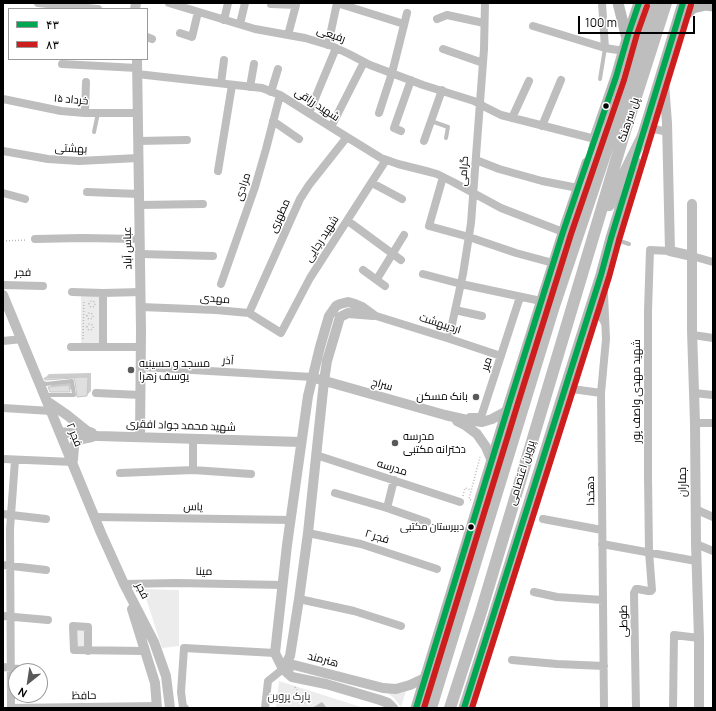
<!DOCTYPE html>
<html>
<head>
<meta charset="utf-8">
<style>
  body { margin:0 }
  #map { position:relative; width:716px; height:711px; overflow:hidden; background:#fff; font-family:Manrope,sans-serif }
  canvas { display:block }
  .frame { position:absolute; inset:0; border:4px solid #000; pointer-events:none }
  .legend { position:absolute; left:8px; top:8px; width:140px; height:52px; box-sizing:border-box; background:#fff; border:1px solid #999; margin:0; padding:5px 7px; list-style:none; font-size:12px; color:#000 }
  .legend li { display:flex; align-items:center; gap:8px; height:20px }
  .legend b { width:20px; border:1px solid #999 }
  .north { position:absolute; left:8px; top:663px; width:40px; height:40px; box-sizing:border-box; background:#fff; border:1px solid #999; border-radius:50%; rotate:210deg; font-size:11px; font-weight:700; line-height:16px; text-align:center; color:#000 }
  .north::after { content:''; display:block; margin:auto; width:14px; height:18px; background:#595959; clip-path:polygon(50% 0,100% 100%,50% 72%,0 100%) }
  .scale { position:absolute; left:578px; top:16px; width:117px; height:18px; box-sizing:border-box; border:2px solid #000; border-top:0; padding-left:5px; font-size:12px; line-height:14px; white-space:nowrap; color:#000; -webkit-text-stroke:3px #fff; paint-order:stroke }
</style>
</head>
<body>
<div id="map">
<canvas width="716" height="711"></canvas>
<div class="frame"></div>
<ul class="legend">
<li><b style="height:5px;background:#00a651"></b>۴۳</li>
<li><b style="height:5px;background:#cd1d1d"></b>۸۳</li>
</ul>
<div class="north">N</div>
<div class="scale">100 m</div>
</div>
<script>
const ctx = document.querySelector('canvas').getContext('2d');
ctx.lineJoin = 'round';
function paint(path, color) { ctx.fillStyle = color; ctx.fill(path, 'evenodd'); }
const poly = rows => new Path2D(rows.map(r => 'M' + r).join(''));
function stroke(path, color, width, dash) { ctx.strokeStyle = color; ctx.lineWidth = width; ctx.lineCap = dash ? 'butt' : 'round'; ctx.setLineDash(dash || []); ctx.stroke(path); }
function write(font, color, halo, rows, align = 'center') {
  ctx.font = font + ' Manrope,Cairo,sans-serif'; ctx.lineWidth = 3; ctx.setLineDash([]); ctx.textBaseline = 'middle'; ctx.strokeStyle = halo; ctx.fillStyle = color; for (const [text, x, y, turn = 0] of rows) {
    ctx.save(); ctx.translate(x, y); ctx.rotate((+turn || 0) * Math.PI / 180); ctx.textAlign = isNaN(turn) ? turn : align; if (halo) ctx.strokeText(text, 0, 0); ctx.fillText(text, 0, 0); ctx.restore();
  }
}
paint(poly([
  [81,295,100,296,99,343,81,343],
  [143,589,179,590,179,646,162,648],
  [75,629,85,630,87,649,76,648],
  [279,681,364,708,276,708],
  [406,691,401,707,393,697,387,693,401,693]
]), '#ececec');
paint(poly([
  [91,373,91,391,87,395,74,377,46,379,45,378,49,374],
  [73,381,74,386,70,390,49,388,53,383],
  [322,702,327,708,312,708]
]), '#0003');
const building = poly([
  [88,377,87,396,77,397,75,381,74,378,46,380,45,380,44,378,88,377],
  [69,385,70,392,50,392,48,387,69,385]
]);
paint(building, '#dfdfdf');
stroke(building, '#c7c7c7', 1);
stroke(poly([
  [3,241,27,240],
  '89 304a3 3 0 1 1 6 0a3 3 0 1 1-6 0Z',
  '87 316a3 3 0 1 1 6 0a3 3 0 1 1-6 0Z',
  '87 327a3 3 0 1 1 6 0a3 3 0 1 1-6 0Z',
  [83,339,84,300],
  [463,496,465,488,471,490],
  [471,500,469,499,480,457],
  [295,687,306,705]
]), '#b9b9b9', 1.5, [1, 2]);
stroke(poly([
  [600,79,605,48],
  [431,121,448,127,446,138],
  [94,132,98,113],
  [611,238,629,244],
  [40,382,46,384,72,381,74,395,45,395]
]), '#bebebe', 4);
stroke(poly([
  [38,3,98,9],
  [169,3,255,29,305,38,332,46,349,54,370,65,423,85,474,101,485,107,501,115,595,139],
  [602,3,605,48],
  [271,4,296,5,288,35],
  [437,19,447,15,484,23],
  [224,20,228,3],
  [240,24,245,3],
  [533,26,605,48,624,51],
  [180,33,192,37,198,12],
  [147,37,152,39],
  [328,45,337,3,404,24],
  [443,49,483,63],
  [62,64,137,68],
  [137,74,262,88,280,95,342,134,381,158,398,164,426,171,437,174,453,182,501,208,563,232],
  [221,83,224,60],
  [250,87,254,64],
  [271,92,278,69],
  [3,99,61,111,85,113,138,113],
  [85,113,86,82],
  [309,113,336,48],
  [379,113,392,73,407,13],
  [512,118,529,81],
  [273,121,299,139],
  [542,126,561,80],
  [331,127,364,62],
  [645,127,668,132],
  [401,131,394,128,411,80],
  [138,141,187,140],
  [424,141,442,90],
  [3,151,48,159,79,161,138,158],
  [476,160,499,169,542,181,578,188],
  [218,171,232,85],
  [443,177,429,226,469,237,516,253,553,263],
  [372,183,402,199],
  [87,192,139,194],
  [3,193,25,199],
  [139,205,203,204],
  [348,221,401,260],
  [35,239,82,238,139,239],
  [140,254,213,256],
  [692,256,713,262],
  [363,270,385,286],
  [423,274,461,284,541,301],
  [602,277,604,294,606,339,601,393,604,708],
  [377,279,404,235],
  [221,284,255,187,266,149,280,95],
  [3,285,43,286],
  [72,292,103,293,141,292],
  [103,293,103,347],
  [141,307,216,310,249,313,281,333,310,278,386,160],
  [455,310,482,316],
  [589,312,595,313,600,316,604,321,605,324],
  [249,313,300,199,309,185,347,137],
  [373,315,450,339,501,356],
  [693,335,713,338],
  [449,338,463,274,471,223,484,49,485,3],
  [3,341,22,339],
  [71,347,141,347],
  [141,367,312,377],
  [565,388,601,393],
  [96,393,141,395],
  [694,393,713,395],
  [3,408,51,411],
  [470,417,481,417,520,297],
  [695,423,713,423],
  [193,439,193,470],
  [316,455,460,502],
  [3,459,73,462],
  [120,473,193,470,251,474],
  [335,493,387,508,427,522],
  [387,508,394,480],
  [695,509,713,517],
  [3,514,46,519],
  [95,517,291,520],
  [543,519,602,530],
  [308,533,361,544,437,569],
  [602,544,696,561],
  [696,544,713,551],
  [3,565,46,570],
  [124,584,177,583,283,585],
  [534,592,557,597,603,600],
  [299,599,354,611,401,626],
  [3,616,48,620],
  [88,651,88,627,73,626,74,650,144,651],
  [512,660,557,664,604,666],
  [3,667,36,671],
  [11,708,10,529,15,460],
  [11,708,157,706],
  [185,708,183,707,181,692,184,648,275,653],
  [265,708,268,681,283,669],
  [636,708,634,593,636,589,638,589,648,591,651,591,652,590,649,552,648,477,648,311,650,250,670,251],
  [673,708,674,635,699,638]
]), '#bebebe', 8);
stroke(poly([
  [135,9,136,3],
  [137,59,141,330,140,437],
  [663,71,667,123,670,251,692,256],
  [692,204,692,330,695,423,696,544,699,638,699,708],
  [3,295,101,533,124,584,154,642,166,676,170,708],
  [373,315,362,307,355,304,348,302,340,304,336,306,329,316,320,347,308,396,287,545,275,653,283,669,292,677,326,684,380,700,388,703,393,708],
  [318,379,445,415,467,420,482,422,492,419,507,411],
  [48,402,67,415,87,431,92,433],
  [457,421,465,425,477,434,486,447,492,461],
  [60,432,98,436,301,442],
  [73,460,74,446,76,442,82,439,92,437],
  [132,609,155,683,157,708],
  [283,669,290,656,299,599,308,533,324,381,327,361,340,317,348,313,373,315],
  [283,669,294,665,383,688,396,689,410,685,425,678]
]), '#bebebe', 10);
stroke(poly([
  [618,3,627,39],
  [680,23,682,18,693,8,706,5,713,6],
  [596,135,616,77,629,32,639,3],
  [640,144,683,3],
  [416,708,510,401,567,221,587,163],
  [464,708,494,614,565,388,601,275,611,238,635,161]
]), '#b8b8b8', 11);
stroke(poly([
  [583,199,599,128],
  [609,205,643,136],
  [431,708,554,306,656,3],
  [450,708,481,612,624,134,666,3]
]), '#bebebe', 12);
stroke(poly([
  [416,708,510,401,563,232,616,77,629,32,639,3],
  [464,708,601,275,611,238,683,3]
]), '#00a651', 6);
stroke(poly([
  [424,708,518,403,571,234,624,80,637,34,647,6],
  [472,708,609,277,619,240,691,5]
]), '#cd1d1d', 6);
for (const [x, y, r, color] of [
  [606,106,3.5,"#000"],
  [131,370,4,"#595959"],
  [476,397,4,"#595959"],
  [395,443,4,"#595959"],
  [471,527,3.5,"#000"]
]) { const dot = new Path2D(); dot.arc(x, y, r, 0, 2 * Math.PI); ctx.fillStyle = color; ctx.fill(dot); stroke(dot, '#fff', 1.5); }
write('10px', '#000', '#fff', [
  ["دبیرستان مکتبی",464,527]
], 'right');
write('11px', '#000', '#fff', [
  ["رفیعی",331,35,19],
  ["۱۵ خرداد",71,100,5],
  ["شهید رزاقی",317,105,33],
  ["پل سرهنگ",629,120,-72],
  ["بهشتی",71,149,2],
  ["گرامی",464,171,-86],
  ["مرادی",243,187,-72],
  ["مطهری",280,216,-66],
  ["شهید رجایی",322,239,-57],
  ["عباس آباد",128,248,-91],
  ["فجر",23,273,1],
  ["مهدی",215,299,4],
  ["اردیبهشت",440,324,18],
  ["آذر",228,361,4],
  ["میر",487,364,-72],
  ["سراج",382,385,15],
  ["شهید مهدی واصف پور",637,391,-90],
  ["شهید محمد جواد افقری",181,426,2],
  ["فجر ۲",74,435,68],
  ["مدرسه",392,468,18],
  ["پروین اعتصامی",522,473,-73],
  ["جماران",683,482,-90],
  ["دهخدا",591,491,-91],
  ["یاس",193,507,1],
  ["فجر ۲",377,537,17],
  ["مینا",204,572,1],
  ["فجر",142,591,64],
  ["طوطی",624,621,-91],
  ["هنرمند",323,660,15],
  ["حافظ",84,696,-1]
]);
write('11px', '#000', '#fff', [
  ["مسجد و حسینیه",139,364],
  ["یوسف زهرا",139,377],
  ["بانک مسکن",468,397,"right"],
  ["مدرسه",403,437],
  ["دخترانه مکتبی",403,450]
], 'left');
write('11px', '#333', '#fff', [
  ["پارک پروین",289,697]
]);
</script>
</body>
</html>
